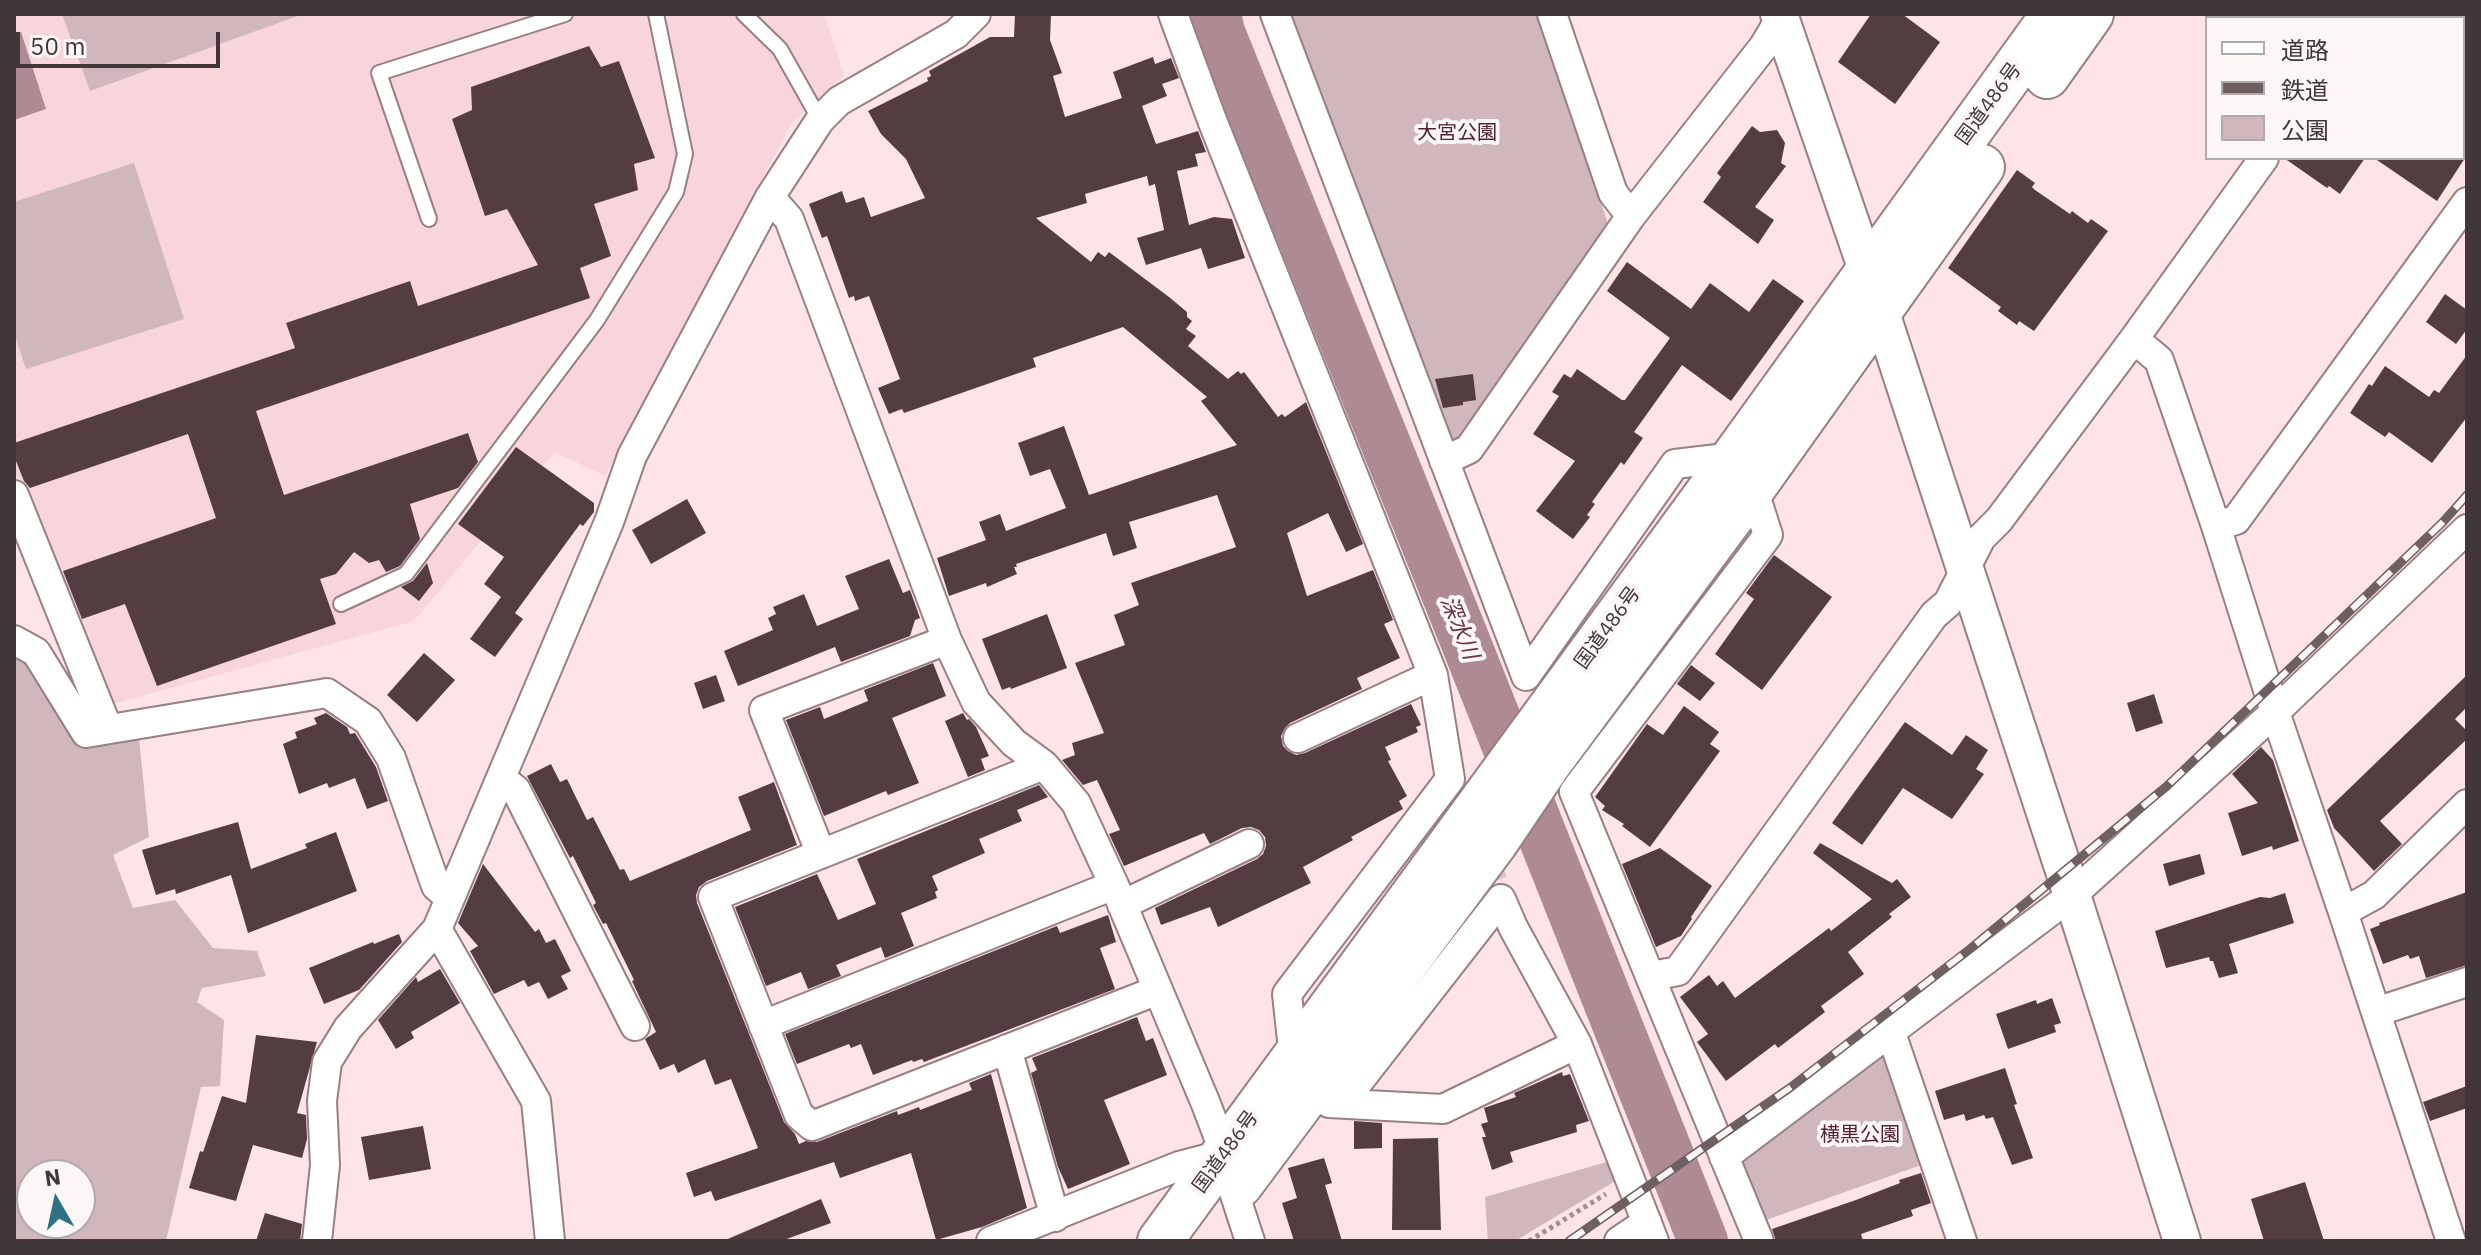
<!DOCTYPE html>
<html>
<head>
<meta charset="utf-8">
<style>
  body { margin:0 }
  #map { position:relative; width:2481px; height:1255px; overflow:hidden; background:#fee3e7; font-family:"IBM Plex Sans","Noto Sans JP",sans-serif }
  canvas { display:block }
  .frame { position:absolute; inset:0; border:16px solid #413638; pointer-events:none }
  .legend { position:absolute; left:2205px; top:16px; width:260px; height:144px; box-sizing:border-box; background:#fcf6f7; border:2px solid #b1a9ab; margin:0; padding:10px 14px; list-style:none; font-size:24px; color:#413638 }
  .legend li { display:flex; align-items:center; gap:16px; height:40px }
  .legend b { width:40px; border:2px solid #b1a9ab }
  .north { position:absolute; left:16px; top:1159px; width:80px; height:80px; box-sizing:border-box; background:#fcf6f7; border:2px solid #b1a9ab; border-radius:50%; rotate:351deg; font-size:22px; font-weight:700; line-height:32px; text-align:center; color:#413638 }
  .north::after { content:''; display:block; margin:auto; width:28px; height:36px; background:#2e7282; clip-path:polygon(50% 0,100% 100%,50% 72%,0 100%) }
  .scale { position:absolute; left:16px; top:32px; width:204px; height:36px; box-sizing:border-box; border:4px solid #413638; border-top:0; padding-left:10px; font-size:24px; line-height:28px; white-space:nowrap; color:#413638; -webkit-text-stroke:6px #fcf6f7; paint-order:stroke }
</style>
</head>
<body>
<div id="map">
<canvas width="2481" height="1255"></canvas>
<div class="frame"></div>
<ul class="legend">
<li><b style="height:10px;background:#fff"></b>道路</li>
<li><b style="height:10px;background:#6e5f61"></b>鉄道</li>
<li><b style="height:22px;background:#cfb7bb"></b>公園</li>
</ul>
<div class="north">N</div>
<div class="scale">50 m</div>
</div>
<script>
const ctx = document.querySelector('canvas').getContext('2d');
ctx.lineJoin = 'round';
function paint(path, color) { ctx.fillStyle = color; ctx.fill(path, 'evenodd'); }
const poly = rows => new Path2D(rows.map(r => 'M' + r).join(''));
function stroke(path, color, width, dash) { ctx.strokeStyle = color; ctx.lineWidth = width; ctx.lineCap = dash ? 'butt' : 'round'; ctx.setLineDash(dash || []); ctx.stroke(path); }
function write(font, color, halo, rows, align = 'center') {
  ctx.font = font + ' "IBM Plex Sans","Noto Sans JP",sans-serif'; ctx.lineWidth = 8; ctx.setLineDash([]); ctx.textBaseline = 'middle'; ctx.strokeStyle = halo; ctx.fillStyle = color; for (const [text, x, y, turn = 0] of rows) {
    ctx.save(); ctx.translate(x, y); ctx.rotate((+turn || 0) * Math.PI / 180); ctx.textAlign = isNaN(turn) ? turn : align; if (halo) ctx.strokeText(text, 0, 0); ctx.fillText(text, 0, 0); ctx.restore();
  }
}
paint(poly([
  [14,14,824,14,844,75,791,124,605,476,555,452,414,621,105,706,14,469]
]), '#f8d4db');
paint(poly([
  [62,14,303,14,90,91],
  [1289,14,1540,14,1609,227,1463,439,1451,442],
  [134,163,184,319,26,369,14,333,14,202],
  [14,652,31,659,94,746,139,738,149,837,113,855,133,908,175,900,213,948,257,951,266,976,202,988,197,1002,224,1020,220,1086,201,1087,166,1241,14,1241],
  [32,1175,80,1175,80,1223,32,1223],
  [1882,1056,1898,1064,1927,1163,1763,1221,1739,1165],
  [1610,1161,1617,1180,1515,1241,1488,1241,1485,1197]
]), '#cfb7bb');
paint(poly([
  [21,32,46,109,14,120,14,34]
]), '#ae8b92');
stroke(poly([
  [1216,14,1220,32,1468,648,1703,1241]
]), '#ae8b92', 50);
paint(poly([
  [1015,14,1051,14,1050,40,1062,73,1053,76,1065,117,1122,98,1113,72,1153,57,1155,64,1171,58,1179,78,1162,84,1167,96,1142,106,1156,144,1198,131,1206,152,1195,154,1198,166,1177,171,1189,225,1214,217,1232,219,1245,258,1208,269,1201,248,1146,265,1137,238,1164,230,1155,184,1149,186,1147,176,1085,194,1087,203,1036,218,1091,262,1098,252,1105,257,1109,252,1169,297,1187,312,1187,317,1192,321,1186,329,1196,336,1188,346,1228,379,1238,371,1241,374,1244,372,1278,417,1282,414,1285,417,1306,402,1363,544,1346,552,1328,513,1287,533,1307,596,1373,570,1393,620,1384,624,1400,658,1357,678,1362,689,1290,723,1285,728,1281,736,1283,746,1288,751,1296,755,1305,753,1411,704,1421,725,1416,727,1418,732,1385,747,1391,760,1388,761,1407,796,1399,801,1403,809,1351,837,1353,840,1303,867,1311,883,1218,927,1210,907,1161,925,1155,908,1257,859,1263,854,1266,846,1265,837,1259,830,1251,827,1242,828,1210,844,1204,833,1124,866,1109,834,1120,830,1097,780,1083,785,1062,760,1075,755,1072,743,1104,733,1075,663,1125,645,1114,615,1139,605,1131,583,1236,547,1217,495,1129,522,1137,548,1113,556,1106,533,1016,564,1017,567,1014,567,1017,574,987,587,986,583,949,596,937,558,986,540,979,522,1000,514,1006,531,1066,508,1050,469,1030,476,1018,443,1064,426,1089,495,1237,445,1201,401,1207,397,1123,327,1033,358,1036,367,904,413,902,409,889,414,878,388,900,379,869,296,855,301,854,296,849,298,827,236,822,238,809,204,842,191,846,203,864,197,871,217,925,198,906,159,881,134,868,111,928,81,927,78,931,76,929,71,990,37,1014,37],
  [1871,14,1902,14,1940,42,1895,104,1838,62],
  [589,46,601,67,619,61,655,158,634,164,638,190,594,204,611,256,580,268,590,298,256,411,284,495,468,433,478,462,458,488,410,504,420,539,400,566,386,572,379,560,369,563,354,552,336,574,320,579,336,624,157,686,125,604,82,619,63,571,216,518,188,434,30,488,24,481,14,456,14,443,295,348,286,323,410,281,418,306,538,265,507,209,485,216,452,119,472,110,471,87],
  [1752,126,1760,132,1777,130,1785,143,1781,163,1786,166,1755,207,1774,220,1758,244,1703,202,1721,177,1717,173],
  [2284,158,2365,158,2340,194,2329,186,2327,188],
  [2374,158,2465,158,2437,201],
  [2017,170,2035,183,2032,187,2035,190,2070,214,2072,211,2088,223,2091,219,2108,231,2034,331,2019,321,2017,325,1998,311,2001,307,1948,268],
  [1627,262,1691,309,1710,283,1749,312,1773,279,1804,301,1731,401,1682,365,1634,432,1643,438,1624,465,1621,462,1592,502,1595,504,1587,515,1590,517,1573,539,1536,511,1575,461,1533,434,1559,396,1552,392,1564,374,1571,378,1577,369,1622,400,1625,400,1670,338,1607,291],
  [2445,294,2467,310,2467,329,2456,344,2426,322],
  [2467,355,2467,417,2432,463,2389,432,2385,437,2350,413,2369,384,2372,386,2385,366,2429,397,2434,390,2439,393],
  [1473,374,1476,400,1463,402,1463,405,1443,408,1435,379],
  [516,447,594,503,594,512,583,526,580,524,515,613,523,619,495,657,470,639,501,597,484,584,504,557,458,524],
  [687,499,706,533,651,564,632,530],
  [1774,555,1832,597,1762,690,1715,654,1754,599,1746,593],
  [889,559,903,593,910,590,920,618,915,620,910,636,841,662,835,647,738,686,724,651,773,630,768,618,776,614,773,607,804,594,817,626,859,609,845,576],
  [427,563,433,583,419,601,401,587,413,581],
  [1047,614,1067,668,1011,689,1010,687,1002,690,982,639],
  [424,653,455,680,417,722,387,695],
  [933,663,946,696,892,718,919,783,888,795,886,791,824,816,786,720,820,707,824,719,868,701,864,690],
  [1691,665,1715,683,1700,701,1677,684],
  [716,675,725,701,703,709,694,683],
  [2467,675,2467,707,2455,719,2467,731,2467,739,2380,821,2402,844,2374,871,2334,828,2327,810],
  [2154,694,2163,723,2136,732,2127,703],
  [1684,706,1719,732,1710,744,1720,751,1650,847,1622,826,1624,824,1602,810,1605,806,1595,797,1647,724,1663,735],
  [326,713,347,727,350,734,355,733,376,767,388,801,367,809,355,778,329,788,327,783,299,794,283,744,297,738,295,732,317,724,314,718],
  [963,713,967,720,969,719,976,727,989,756,981,759,985,770,968,777,945,721],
  [1905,722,1952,755,1966,735,1988,750,1976,769,1984,774,1952,819,1903,788,1862,845,1832,823],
  [2261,747,2273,760,2299,841,2273,850,2272,846,2242,856,2228,813,2258,803,2232,774],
  [551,764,560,782,567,779,587,820,593,817,620,870,624,869,630,881,751,830,738,797,774,782,797,845,707,881,699,887,696,895,697,903,784,1122,795,1134,799,1144,806,1141,817,1142,897,1111,898,1115,919,1107,920,1110,972,1090,969,1083,991,1074,1027,1208,982,1227,936,1240,911,1153,840,1178,834,1162,715,1201,711,1191,694,1197,686,1173,758,1148,731,1079,715,1085,705,1059,678,1073,674,1064,660,1070,645,1039,656,1032,632,981,634,980,606,923,603,924,593,905,596,903,573,856,570,858,527,776],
  [1039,785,1048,797,1017,810,1022,821,979,839,985,853,932,876,938,890,935,892,937,898,901,913,914,946,885,958,881,947,836,965,841,976,808,989,801,972,766,986,735,907,817,874,838,920,876,904,857,859],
  [238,822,251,869,307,848,305,844,336,832,357,891,248,933,231,875,176,894,175,889,156,895,142,850],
  [1820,843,1892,883,1897,879,1911,897,1889,914,1892,917,1848,952,1864,974,1821,1006,1825,1012,1778,1048,1775,1044,1726,1081,1697,1042,1708,1034,1680,997,1709,975,1717,986,1723,981,1735,998,1829,928,1831,931,1872,899,1813,853],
  [1660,848,1712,886,1691,917,1692,919,1681,936,1656,947,1622,864],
  [2200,854,2205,874,2169,886,2163,864],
  [483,864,535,932,539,929,546,943,555,939,571,971,561,976,568,989,548,999,539,982,528,987,524,980,494,994,470,951,478,946,458,923],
  [2467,892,2467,965,2426,978,2419,956,2410,959,2408,955,2383,964,2370,929,2380,925,2379,923],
  [2285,893,2294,923,2229,944,2238,973,2219,978,2213,961,2210,961,2209,957,2166,968,2155,931,2260,897,2270,898],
  [1108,915,1116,942,1100,948,1115,989,924,1062,922,1059,913,1062,912,1060,873,1075,861,1044,851,1048,849,1044,797,1064,785,1034,1057,926,1060,933],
  [399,934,402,942,359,990,324,1004,309,968,373,942,374,944],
  [440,969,460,1003,411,1032,414,1038,396,1049,378,1020,416,977,418,982],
  [2052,998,2061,1023,2054,1025,2056,1032,2008,1049,1996,1014,2036,1000,2037,1004],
  [1137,1017,1146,1041,1153,1038,1167,1075,1104,1100,1130,1164,1068,1189,1058,1167,1031,1073,1037,1070,1032,1058],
  [256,1035,317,1042,297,1113,306,1115,307,1139,302,1158,253,1145,236,1201,189,1188,200,1151,203,1152,222,1096,246,1103],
  [2005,1068,2017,1104,2014,1105,2033,1158,2012,1165,1993,1117,1986,1119,1984,1115,1966,1121,1964,1114,1944,1120,1935,1091],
  [1562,1072,1563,1076,1570,1074,1589,1121,1576,1125,1577,1132,1510,1152,1513,1162,1492,1170,1482,1137,1486,1137,1481,1124,1488,1122,1484,1108,1516,1097,1514,1093],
  [2467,1086,2467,1108,2430,1121,2423,1102],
  [1354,1121,1382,1123,1382,1148,1354,1149],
  [423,1126,431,1169,369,1180,361,1137],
  [1438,1138,1441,1230,1392,1230,1393,1139],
  [1324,1158,1332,1183,1325,1185,1342,1241,1294,1241,1282,1203,1297,1198,1288,1168],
  [1921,1173,1931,1203,1911,1210,1913,1216,1861,1234,1863,1241,1776,1241,1772,1229,1856,1200,1900,1183,1899,1180],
  [2305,1182,2324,1241,2264,1241,2251,1199],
  [821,1199,831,1223,781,1241,723,1241],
  [265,1213,302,1224,300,1241,256,1241]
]), '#533d41');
stroke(poly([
  [1450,779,1501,899]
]), '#d8c0c4', 28, [28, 14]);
const service = poly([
  [744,14,780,49,820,120],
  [429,219,379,73,565,14],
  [341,604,406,574,597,320,676,192,685,154,656,14]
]);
const minor = poly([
  [1173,14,1212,120,1433,675,1450,779,1287,994,1294,1059],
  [1275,14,1526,676],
  [1552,14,1613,193,1631,216],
  [2456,14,2462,18],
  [2363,18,2366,14],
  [770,197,789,219,947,640,976,702,1014,743,1044,765,1076,803,1114,885,1206,1104,1225,1154,1234,1192,1250,1241],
  [2134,339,2159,360,2216,526,2275,712,2343,912,2451,1241],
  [1444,461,1469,449,1631,216,1764,46,1783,14],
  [1753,488,1768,535,1574,792,1759,1241],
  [14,495,108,729],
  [2216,526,2236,520,2467,202],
  [14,640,36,652,86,733,327,693,368,721,391,758,436,886,450,898],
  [1526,676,1675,464,1734,457],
  [1298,738,1433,675],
  [1044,765,713,897,799,1115,812,1126,1158,990],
  [501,778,516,790,635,1026],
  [821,854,764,710,947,640],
  [1122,905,1249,844],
  [2343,912,2374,895,2467,804],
  [437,929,536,1101,550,1241],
  [1652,976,1678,971,1934,615,1948,603,1981,538,1999,520,2134,339,2264,158],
  [2376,1012,2467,982],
  [763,1025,1114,885],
  [1891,1033,1962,1241],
  [1007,1049,1055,1217],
  [1329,1103,1443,1109,1577,1044],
  [1342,1103,1501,899,1513,927,1577,1044,1654,1241],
  [1724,1157,2072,895,2275,712,2467,529],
  [317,1241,325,1165,322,1101,327,1062,348,1028,437,929,609,522,632,456,770,197,820,120,839,101,956,34,976,14],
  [991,1241,1179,1166,1225,1154],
  [1619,1241,1647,1222]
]);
const tertiary = poly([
  [1779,14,1868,273,2072,895,2182,1241]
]);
const trunk = poly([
  [2047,76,2091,14],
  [1240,1185,1495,843,1549,763,1753,488,1982,167],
  [1160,1241,1734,457,2054,14]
]);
stroke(service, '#987f84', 18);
stroke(minor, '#987f84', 32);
stroke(tertiary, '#987f84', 40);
stroke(trunk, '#987f84', 48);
stroke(poly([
  [1599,1035,1638,1020],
  [1529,1241,1606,1194]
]), '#a18e91', 5, [4, 4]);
stroke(service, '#fff', 14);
stroke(minor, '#fff', 28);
stroke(tertiary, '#fff', 36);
stroke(trunk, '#fff', 44);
const rail = poly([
  [1569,1241,1791,1087,1970,949,2167,786,2443,522,2467,495]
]);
stroke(rail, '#6e5f61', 9);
stroke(rail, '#fcf6f7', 6, [18]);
write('20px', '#413638', '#fcf6f7', [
  ["国道486号",1989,104,-54],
  ["国道486号",1608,628,-54],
  ["国道486号",1226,1152,-54]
]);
write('20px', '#52222e', '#fcf6f7', [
  ["大宮公園",1457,133],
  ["横黒公園",1860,1135]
]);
write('italic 22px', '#693642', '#fcf6f7', [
  ["深水川",1459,628,68]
]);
</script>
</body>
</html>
